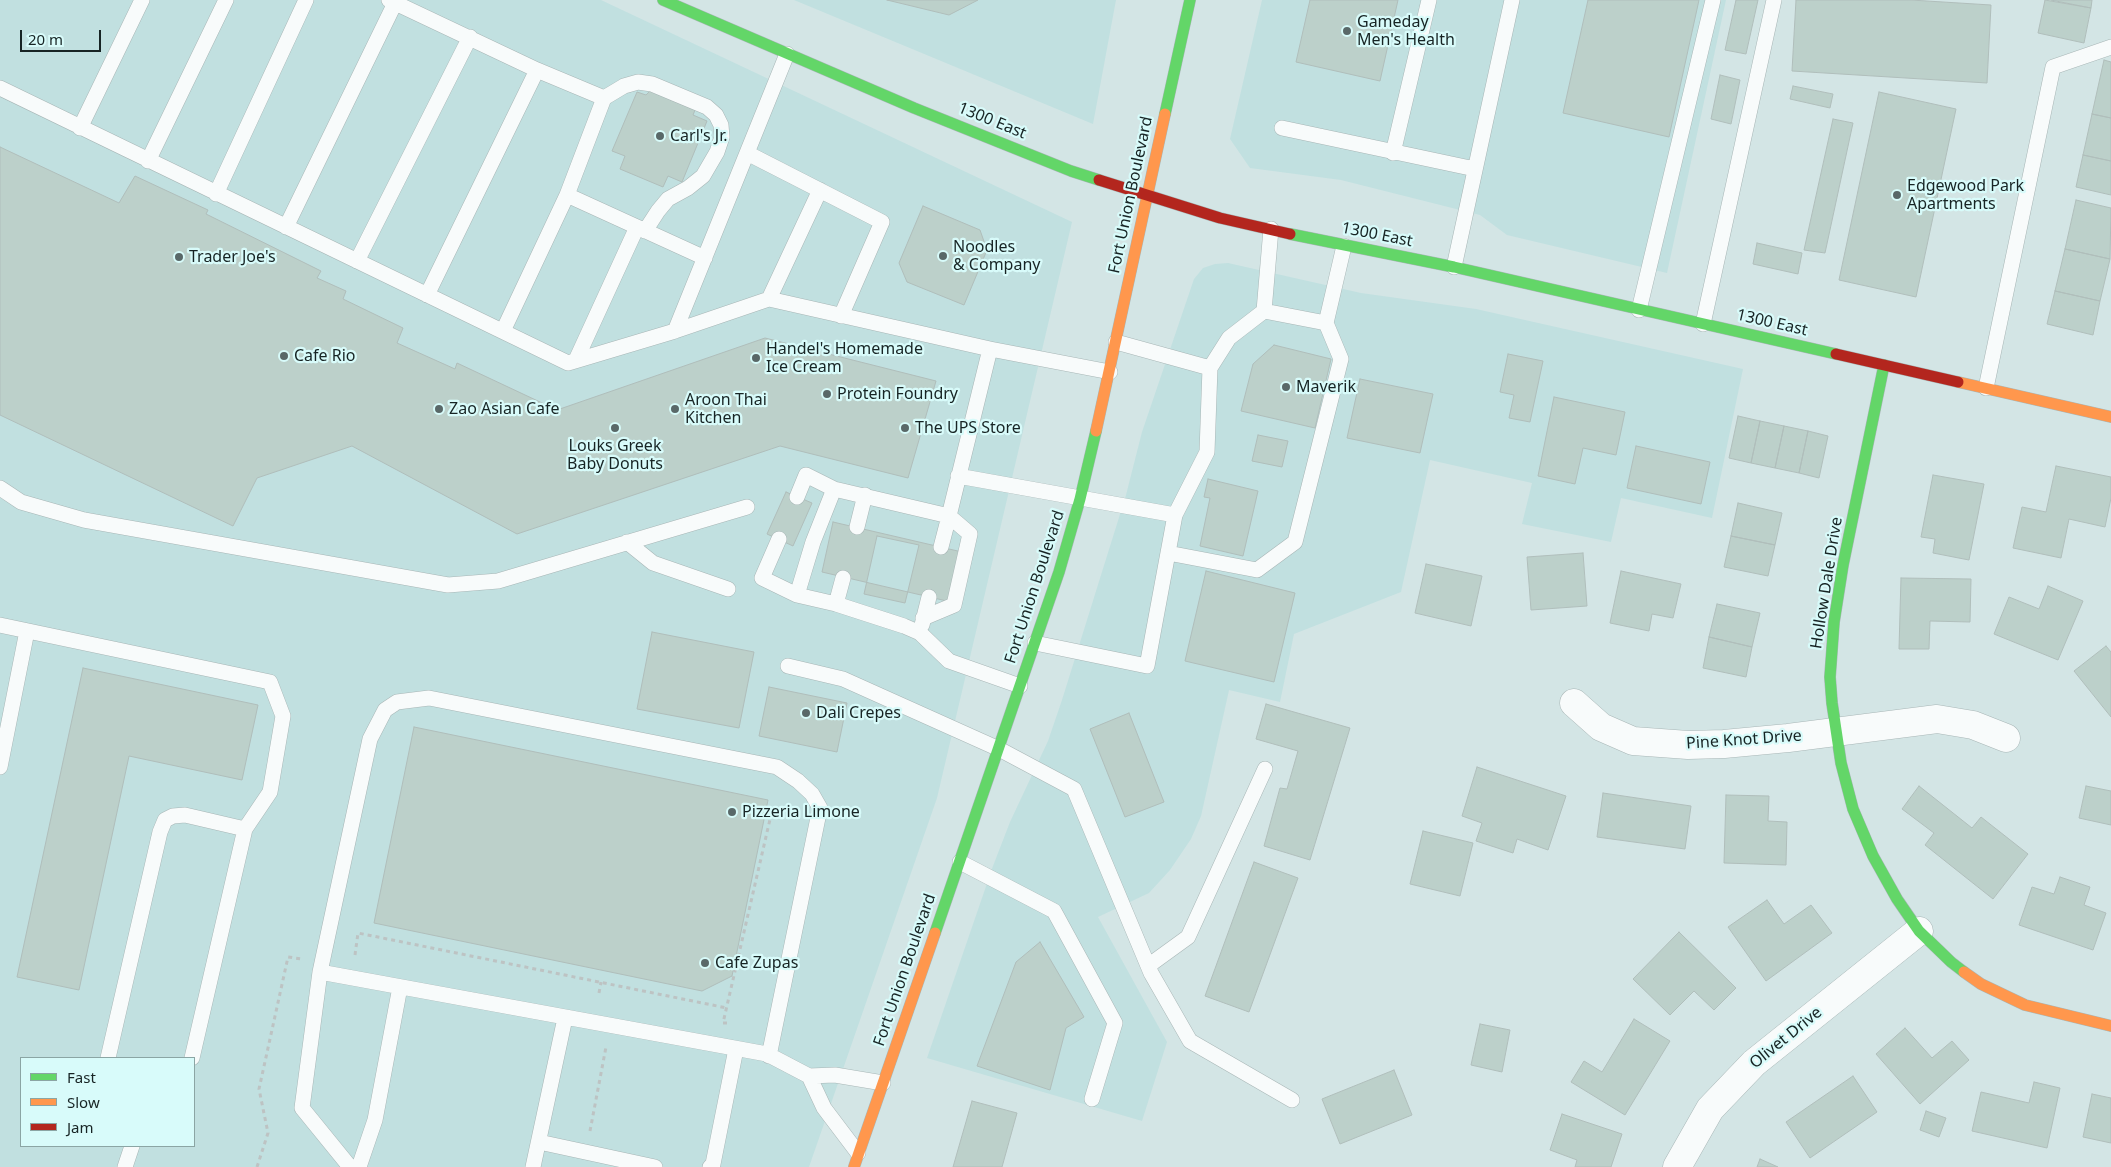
<!DOCTYPE html>
<html>
<head>
<meta charset="utf-8">
<style>
  body { margin:0 }
  #map { position:relative; width:2111px; height:1167px; overflow:hidden; background:#d3e5e5; font-family:"Noto Sans",sans-serif }
  canvas { display:block }
  .legend { position:absolute; left:20px; top:1057px; width:175px; height:90px; box-sizing:border-box; background:#d8fbfa; border:1px solid #8ba5a4; margin:0; padding:6px 9px; list-style:none; font-size:15px; color:#172424 }
  .legend li { display:flex; align-items:center; gap:10px; height:25px }
  .legend b { width:25px; border:1px solid #8ba5a4 }
  .scale { position:absolute; left:20px; top:30px; width:81px; height:22px; box-sizing:border-box; border:2px solid #172424; border-top:0; padding-left:6px; font-size:15px; line-height:18px; white-space:nowrap; color:#172424; -webkit-text-stroke:4px #d8fbfa; paint-order:stroke }
</style>
</head>
<body>
<div id="map">
<canvas width="2111" height="1167"></canvas>
<ul class="legend">
<li><b style="height:6px;background:#63d668"></b>Fast</li>
<li><b style="height:6px;background:#ff974d"></b>Slow</li>
<li><b style="height:6px;background:#b3261e"></b>Jam</li>
</ul>
<div class="scale">20 m</div>
</div>
<script>
const ctx = document.querySelector('canvas').getContext('2d');
ctx.lineJoin = 'round';
function paint(path, color) { ctx.fillStyle = color; ctx.fill(path, 'evenodd'); }
const poly = rows => new Path2D(rows.map(r => 'M' + r).join(''));
function stroke(path, color, width, dash) { ctx.strokeStyle = color; ctx.lineWidth = width; ctx.lineCap = dash ? 'butt' : 'round'; ctx.setLineDash(dash || []); ctx.stroke(path); }
function write(font, color, halo, rows, align = 'center') {
  ctx.font = font + ' "Noto Sans",sans-serif'; ctx.lineWidth = 4.5; ctx.setLineDash([]); ctx.textBaseline = 'middle'; ctx.strokeStyle = halo; ctx.fillStyle = color; for (const [text, x, y, turn = 0] of rows) {
    ctx.save(); ctx.translate(x, y); ctx.rotate((+turn || 0) * Math.PI / 180); ctx.textAlign = isNaN(turn) ? turn : align; if (halo) ctx.strokeText(text, 0, 0); ctx.fillText(text, 0, 0); ctx.restore();
  }
}
paint(poly([
  [0,0,601,0,1072,222,937,798,809,1167,0,1167],
  [21,1058,194,1058,194,1146,21,1146],
  [794,0,1116,0,1093,124],
  [1262,0,1726,0,1667,273,1507,235,1480,215,1341,180,1250,168,1230,139],
  [1228,263,1361,293,1476,309,1743,369,1712,518,1621,498,1611,542,1522,524,1532,483,1430,460,1401,592,1294,634,1280,702,1229,690,1201,816,1191,839,1170,870,1149,893,1098,917,1167,1042,1142,1121,927,1058,993,866,1010,822,1048,741,1062,700,1126,495,1142,432,1194,279,1203,268,1215,264]
]), '#c1e0e0');
const building = poly([
  [887,0,978,0,949,15,887,0],
  [1310,0,1398,0,1380,81,1296,62,1310,0],
  [1588,0,1699,0,1669,137,1563,113,1588,0],
  [1736,0,1758,0,1746,54,1725,50,1736,0],
  [1796,0,1911,0,1991,5,1987,83,1792,71,1796,0],
  [2045,0,2091,8,2084,43,2038,33,2045,0],
  [2051,0,2092,0,2091,8,2051,0],
  [2104,60,2111,62,2111,118,2092,114,2104,60],
  [1720,75,1740,80,1731,124,1711,119,1720,75],
  [1793,86,1833,94,1830,108,1790,99,1793,86],
  [650,91,695,110,693,115,707,121,682,182,668,176,663,187,620,169,625,156,612,151,637,92,646,95,650,91],
  [1879,92,1956,109,1916,297,1839,280,1879,92],
  [2092,114,2111,118,2111,161,2083,155,2092,114],
  [1833,119,1853,123,1825,253,1804,250,1833,119],
  [0,147,119,203,135,176,208,210,206,214,321,271,317,278,346,291,343,299,403,328,397,343,455,369,457,363,557,410,765,338,936,381,908,478,780,446,517,534,352,446,257,478,233,526,0,415,0,147],
  [2083,155,2111,161,2111,195,2076,187,2083,155],
  [2076,200,2111,208,2110,259,2065,249,2076,200],
  [923,206,980,230,987,250,964,305,907,282,899,263,923,206],
  [1757,243,1802,253,1798,274,1753,264,1757,243],
  [2065,249,2110,259,2100,301,2055,291,2065,249],
  [2055,291,2100,301,2093,335,2047,324,2055,291],
  [1274,345,1331,359,1315,428,1241,411,1253,364,1274,345],
  [1508,354,1543,361,1530,422,1509,418,1514,395,1500,392,1508,354],
  [1360,379,1433,394,1420,453,1347,438,1360,379],
  [1554,397,1625,412,1616,455,1583,448,1575,484,1538,476,1554,397],
  [1738,416,1760,421,1751,463,1729,458,1738,416],
  [1760,421,1784,426,1775,468,1751,463,1760,421],
  [1784,426,1808,431,1799,473,1775,468,1784,426],
  [1808,431,1828,436,1819,478,1799,473,1808,431],
  [1258,435,1288,441,1282,467,1252,461,1258,435],
  [1636,446,1710,462,1701,504,1627,488,1636,446],
  [2056,466,2111,477,2111,498,2105,527,2069,519,2061,558,2013,548,2022,507,2046,512,2056,466],
  [1933,475,1984,484,1969,560,1933,553,1935,539,1921,537,1933,475],
  [1208,479,1258,491,1243,556,1200,546,1210,498,1204,497,1208,479],
  [786,492,812,503,793,546,767,534,786,492],
  [1738,503,1782,513,1775,545,1731,536,1738,503],
  [833,522,962,552,951,602,822,572,833,522],
  [877,536,919,545,905,603,864,594,877,536],
  [1731,536,1775,545,1768,576,1724,567,1731,536],
  [1583,553,1587,606,1531,610,1527,557,1583,553],
  [1426,564,1482,576,1471,626,1415,613,1426,564],
  [1206,571,1295,593,1274,682,1185,661,1206,571],
  [1621,571,1681,584,1673,618,1652,614,1649,631,1610,623,1621,571],
  [1901,578,1971,579,1970,622,1930,621,1929,649,1899,649,1901,578],
  [2048,586,2083,601,2058,660,1994,634,2009,597,2039,609,2048,586],
  [1717,604,1760,613,1752,647,1709,637,1717,604],
  [652,632,754,652,739,728,637,709,652,632],
  [1709,637,1752,647,1746,677,1703,668,1709,637],
  [2106,646,2111,652,2111,717,2074,671,2106,646],
  [83,668,258,705,242,780,129,756,79,990,17,977,83,668],
  [769,687,847,703,837,752,759,736,769,687],
  [1266,704,1350,728,1310,860,1264,846,1280,788,1287,789,1298,751,1256,739,1266,704],
  [1129,713,1164,802,1125,817,1090,729,1129,713],
  [414,727,768,800,732,976,702,991,374,923,414,727],
  [1477,767,1566,796,1548,850,1517,839,1513,853,1476,841,1482,823,1462,816,1477,767],
  [1919,786,1972,828,1981,817,2028,854,1993,899,1925,845,1934,833,1902,809,1919,786],
  [2086,786,2111,791,2111,825,2079,818,2086,786],
  [1603,793,1691,806,1685,849,1597,837,1603,793],
  [1726,795,1769,796,1768,821,1787,822,1786,865,1724,863,1726,795],
  [1423,831,1473,843,1460,896,1410,884,1423,831],
  [1254,862,1298,878,1249,1012,1205,996,1254,862],
  [2060,877,2090,887,2084,905,2106,913,2093,950,2019,925,2032,887,2054,894,2060,877],
  [1767,900,1784,924,1811,905,1832,933,1766,981,1728,927,1767,900],
  [1679,932,1736,988,1714,1010,1694,991,1670,1015,1633,979,1679,932],
  [1040,942,1084,1017,1066,1028,1050,1090,977,1066,1016,962,1040,942],
  [1634,1019,1670,1041,1625,1115,1571,1082,1584,1061,1602,1072,1634,1019],
  [1480,1024,1510,1030,1502,1072,1471,1065,1480,1024],
  [1905,1028,1932,1058,1952,1041,1969,1060,1920,1104,1876,1054,1905,1028],
  [1394,1070,1412,1115,1340,1144,1322,1099,1394,1070],
  [1853,1076,1877,1112,1810,1158,1786,1122,1853,1076],
  [2034,1082,2060,1088,2047,1148,1972,1131,1981,1092,2029,1103,2034,1082],
  [2092,1094,2111,1098,2111,1143,2083,1137,2092,1094],
  [972,1101,1017,1113,1002,1167,953,1167,972,1101],
  [1926,1111,1946,1118,1939,1137,1920,1130,1926,1111],
  [1562,1114,1622,1134,1611,1167,1575,1167,1577,1160,1550,1150,1562,1114],
  [1760,1159,1778,1167,1757,1167,1760,1159]
]);
paint(building, '#bcd0ca');
stroke(building, '#b0bebb', 1);
const lane = poly([
  [389,0,537,70,604,98,567,195,705,258],
  [0,88,568,363,675,331,769,299,990,349],
  [604,98,624,86,638,82,652,84,707,107,716,115,721,125,722,137,717,152,703,176,688,188,668,199,658,211,645,231],
  [80,128,142,0],
  [1282,128,1475,169],
  [747,153,882,222,841,316],
  [1393,153,1429,0],
  [148,161,226,0],
  [216,194,306,0],
  [286,227,395,3],
  [357,261,470,37],
  [1454,267,1512,0],
  [427,295,537,70],
  [769,299,820,190],
  [1639,310,1713,0],
  [1264,311,1271,229],
  [1703,324,1774,0],
  [503,331,567,195],
  [675,331,787,54],
  [1116,342,1210,368],
  [576,360,637,227],
  [1986,388,2053,67,2111,47],
  [958,476,1175,515,1147,666,1035,643],
  [0,488,21,502,84,520,448,585,498,581,747,507],
  [797,497,806,475,834,489],
  [1175,515,1207,452,1210,368,1229,338,1264,311,1326,323,1344,246],
  [857,527,865,495],
  [779,539,762,578,797,595],
  [627,542,653,563,728,589],
  [1168,553,1257,570,1295,542,1341,359,1326,323],
  [836,604,843,578],
  [923,618,954,605,970,534,949,516,941,547],
  [0,625,270,682,283,716,270,792,245,829,192,1058],
  [922,625,929,597],
  [788,666,843,679,999,749,1074,789,1151,973,1190,1041,1292,1100],
  [1020,686,949,661,920,633,904,626,836,604,797,595,813,542,834,489,949,516,990,349,1110,372],
  [0,767,27,631],
  [960,862,1054,911,1115,1023,1092,1099],
  [1148,966,1188,937,1265,769],
  [320,972,767,1054,809,1076,835,1075,883,1083],
  [108,1058,160,832,165,820,173,816,185,815,245,829],
  [809,1076,824,1108,858,1153],
  [539,1142,655,1167],
  [125,1167,132,1146],
  [350,1167,302,1108,320,972,370,739,385,710,397,702,429,698,777,767,798,781,812,794,820,808,769,1056],
  [359,1167,375,1120,400,987],
  [533,1167,565,1018],
  [710,1167,713,1164,736,1049]
]);
const street = poly([
  [1574,703,1601,727,1633,741,1688,745,1724,744,1788,738,1937,719,1973,725,2006,738],
  [1677,1167,1710,1109,1754,1063,1919,931]
]);
const fast = poly([
  [663,0,914,108,1071,171,1099,180],
  [1165,114,1190,0],
  [1290,234,1454,267,1836,354],
  [1884,365,1843,565,1834,622,1830,677,1832,703,1841,763,1853,809,1873,856,1897,899,1919,931,1951,962,1964,972],
  [935,933,1059,572,1080,499,1096,431]
]);
const slow = poly([
  [1958,382,2111,417],
  [1096,431,1165,114],
  [1964,972,1981,984,2025,1005,2111,1026],
  [854,1167,935,933]
]);
const jam = poly([
  [1099,180,1220,218,1290,234],
  [1836,354,1958,382]
]);
stroke(lane, '#a8b6b6', 16);
stroke(street, '#a8b6b6', 29);
stroke(fast, '#a8b6b6', 12);
stroke(slow, '#a8b6b6', 12);
stroke(jam, '#a8b6b6', 12);
stroke(poly([
  [355,955,358,933,727,1008],
  [599,993,601,982],
  [727,1023,723,1023,771,815],
  [590,1131,606,1047],
  [257,1167,268,1133,259,1089,288,957,302,959]
]), '#bdc3c3', 3, [4, 4]);
stroke(lane, '#f8fbfb', 15);
stroke(street, '#f8fbfb', 28);
stroke(fast, '#63d668', 11);
stroke(slow, '#ff974d', 11);
stroke(jam, '#b3261e', 11);
for (const [x, y, r, color] of [
  [1347,31,5,"#596868"],
  [660,136,5,"#596868"],
  [1897,195,5,"#596868"],
  [943,256,5,"#596868"],
  [179,257,5,"#596868"],
  [284,356,5,"#596868"],
  [756,358,5,"#596868"],
  [1286,387,5,"#596868"],
  [827,394,5,"#596868"],
  [439,409,5,"#596868"],
  [675,409,5,"#596868"],
  [615,428,5,"#596868"],
  [905,428,5,"#596868"],
  [806,713,5,"#596868"],
  [732,812,5,"#596868"],
  [705,963,5,"#596868"]
]) { const dot = new Path2D(); dot.arc(x, y, r, 0, 2 * Math.PI); ctx.fillStyle = color; ctx.fill(dot); stroke(dot, '#d8fbfa', 2); }
write('16px', '#172424', '#d8fbfa', [
  ["Gameday",1357,22],
  ["Men's Health",1357,40],
  ["Carl's Jr.",670,136],
  ["Edgewood Park",1907,186],
  ["Apartments",1907,204],
  ["Noodles",953,247],
  ["& Company",953,265],
  ["Trader Joe's",189,257],
  ["Handel's Homemade",766,349],
  ["Ice Cream",766,367],
  ["Cafe Rio",294,356],
  ["Maverik",1296,387],
  ["Protein Foundry",837,394],
  ["Aroon Thai",685,400],
  ["Kitchen",685,418],
  ["Zao Asian Cafe",449,409],
  ["The UPS Store",915,428],
  ["Louks Greek",615,446,"center"],
  ["Baby Donuts",615,464,"center"],
  ["Dali Crepes",816,713],
  ["Pizzeria Limone",742,812],
  ["Cafe Zupas",715,963]
], 'left');
write('16px', '#172424', '#d8fbfa', [
  ["1300 East",992,121,22],
  ["Fort Union Boulevard",1131,195,-78],
  ["1300 East",1377,235,11],
  ["1300 East",1772,323,13],
  ["Hollow Dale Drive",1827,583,-81],
  ["Fort Union Boulevard",1035,587,-72],
  ["Pine Knot Drive",1744,740,-4],
  ["Fort Union Boulevard",905,970,-71],
  ["Olivet Drive",1786,1038,-39]
]);
</script>
</body>
</html>
